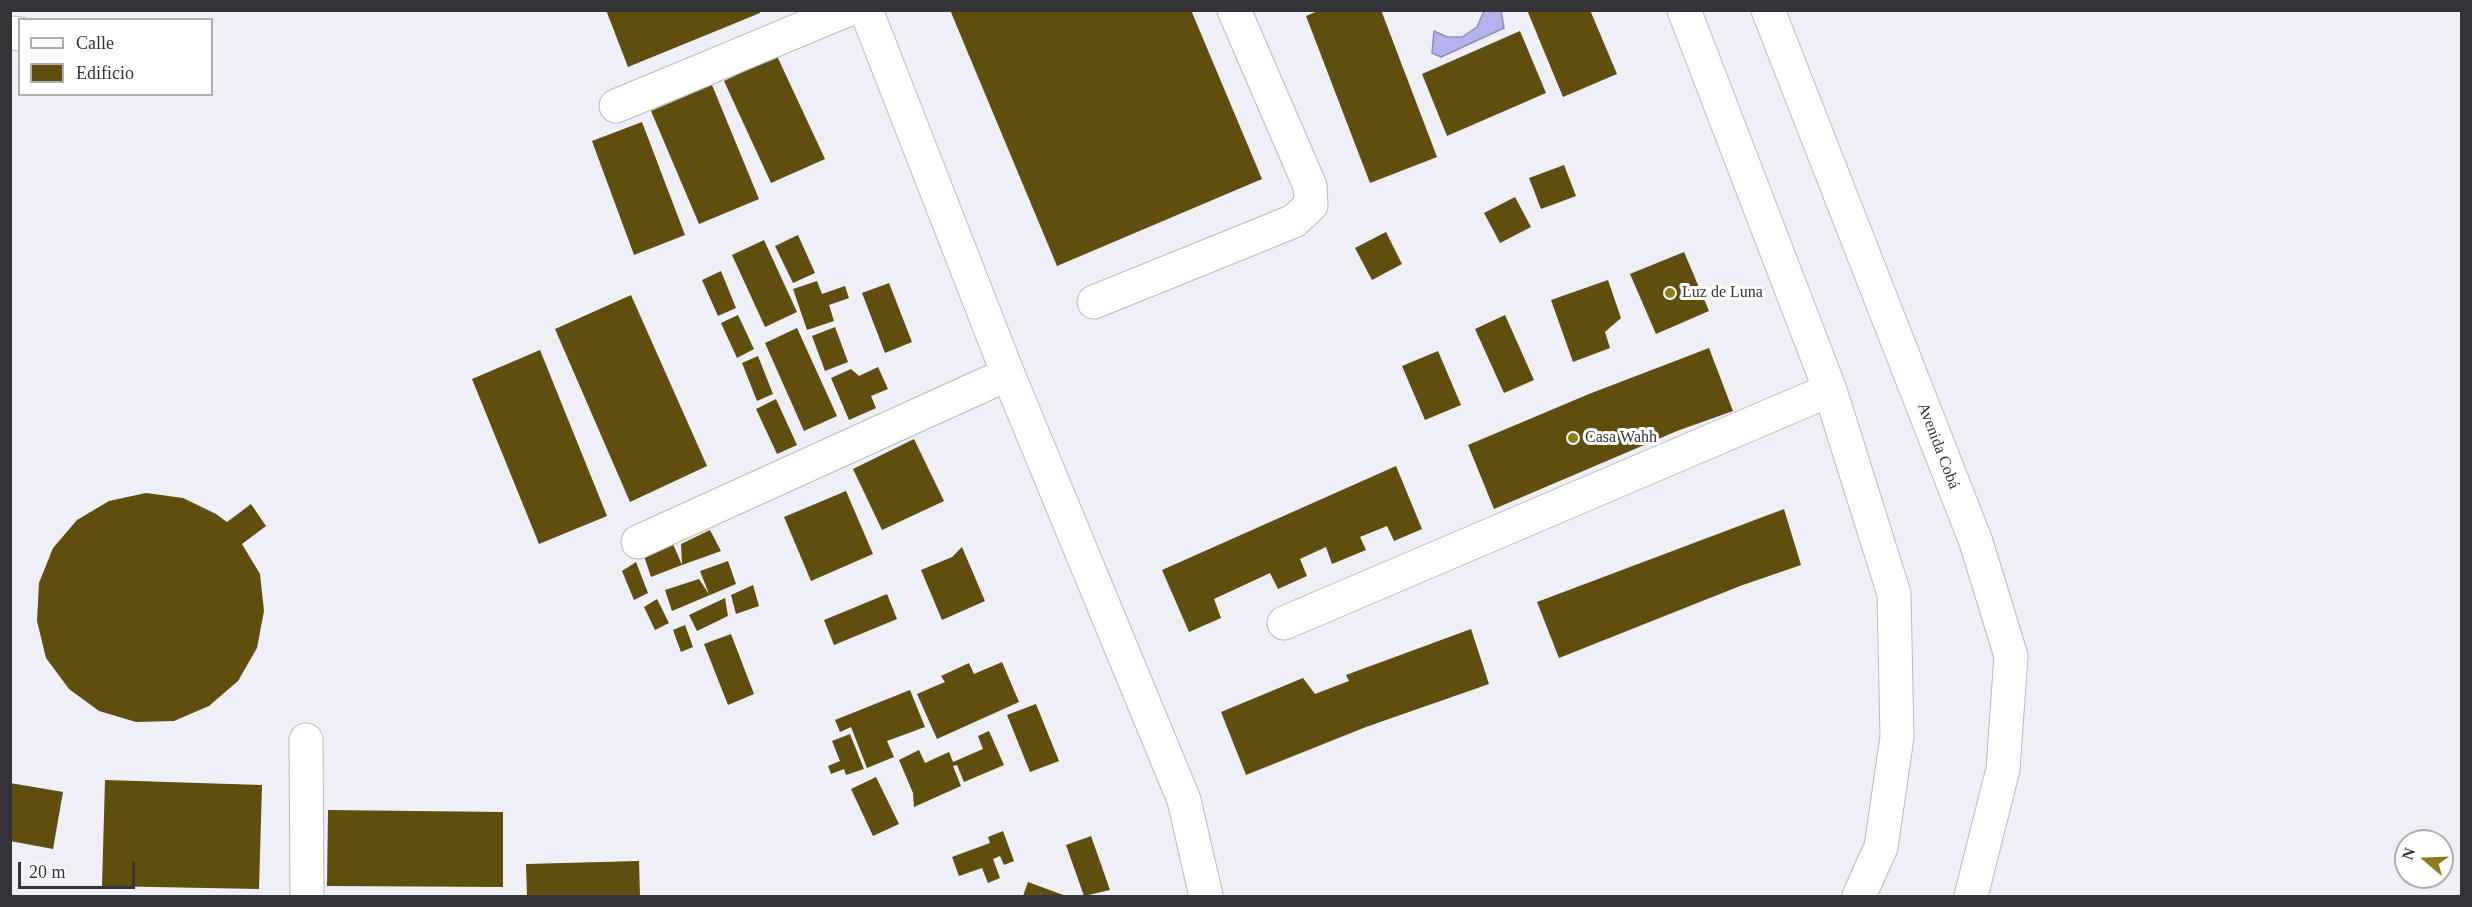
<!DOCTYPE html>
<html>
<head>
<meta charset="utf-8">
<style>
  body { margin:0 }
  #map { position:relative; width:2472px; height:907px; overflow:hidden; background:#efeff8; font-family:"Times New Roman",serif }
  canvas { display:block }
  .frame { position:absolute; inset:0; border:12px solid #343438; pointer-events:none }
  .legend { position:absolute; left:18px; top:18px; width:195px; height:78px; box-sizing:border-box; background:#fff; border:2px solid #aeaeaf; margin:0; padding:8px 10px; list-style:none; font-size:18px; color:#343438 }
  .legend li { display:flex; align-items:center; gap:12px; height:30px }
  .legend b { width:30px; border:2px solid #aeaeaf }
  .north { position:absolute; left:2394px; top:829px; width:60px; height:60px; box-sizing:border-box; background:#fff; border:2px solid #aeaeaf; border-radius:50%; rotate:289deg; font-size:16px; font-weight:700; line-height:24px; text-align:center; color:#343438 }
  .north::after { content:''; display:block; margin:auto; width:21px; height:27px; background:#91791f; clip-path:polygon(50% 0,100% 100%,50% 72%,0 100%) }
  .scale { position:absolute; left:18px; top:862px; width:117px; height:27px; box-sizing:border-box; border:3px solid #343438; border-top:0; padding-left:8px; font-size:18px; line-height:21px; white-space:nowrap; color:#343438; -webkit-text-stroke:4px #fff; paint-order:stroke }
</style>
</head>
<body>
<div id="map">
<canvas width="2472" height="907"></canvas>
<div class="frame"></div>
<ul class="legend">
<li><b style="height:8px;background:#fff"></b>Calle</li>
<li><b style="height:16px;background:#5f4e0d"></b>Edificio</li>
</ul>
<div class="north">N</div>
<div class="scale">20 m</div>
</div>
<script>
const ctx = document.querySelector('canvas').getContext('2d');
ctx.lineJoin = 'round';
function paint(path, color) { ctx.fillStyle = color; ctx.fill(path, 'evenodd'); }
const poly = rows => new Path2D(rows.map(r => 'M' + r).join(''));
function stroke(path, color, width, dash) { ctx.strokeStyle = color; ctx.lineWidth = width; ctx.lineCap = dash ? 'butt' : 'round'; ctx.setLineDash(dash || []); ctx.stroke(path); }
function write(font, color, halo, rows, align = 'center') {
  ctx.font = font + ' "Times New Roman",serif'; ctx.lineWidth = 6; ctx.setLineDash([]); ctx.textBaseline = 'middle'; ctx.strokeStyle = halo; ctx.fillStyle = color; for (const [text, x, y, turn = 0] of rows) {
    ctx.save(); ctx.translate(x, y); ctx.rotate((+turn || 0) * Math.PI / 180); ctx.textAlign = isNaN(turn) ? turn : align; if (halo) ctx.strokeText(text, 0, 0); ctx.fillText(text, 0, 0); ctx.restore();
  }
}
const water = poly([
  [1484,11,1501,11,1504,28,1441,57,1432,53,1434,31,1447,37,1462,37,1477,27,1484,11]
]);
paint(water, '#b5b3ed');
stroke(water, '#8e8db7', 1.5);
paint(poly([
  [606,10,759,10,760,13,628,67],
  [950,10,1191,10,1262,179,1057,266],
  [1320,10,1381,10,1437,157,1370,183,1306,16],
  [1527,10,1590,10,1617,74,1563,97],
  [1520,31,1546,93,1447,136,1422,74],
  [777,56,825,159,771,183,724,81],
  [712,85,759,199,699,224,651,111],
  [642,122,685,235,634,255,592,141],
  [1564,165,1576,196,1541,209,1529,178],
  [1515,197,1531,227,1500,243,1484,213],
  [1386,232,1402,264,1372,280,1355,248],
  [798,235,815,273,793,283,775,246],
  [764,240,797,312,765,327,732,255],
  [1684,252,1709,311,1656,334,1630,274],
  [721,271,736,308,718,316,702,280],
  [1608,280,1621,318,1605,332,1610,348,1573,362,1551,300],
  [817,281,822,294,845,286,849,298,829,305,834,321,807,330,793,289],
  [889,283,912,342,885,353,862,293],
  [631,295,707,466,630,502,555,329],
  [738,315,754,349,737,358,721,323],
  [1505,315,1534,380,1504,393,1475,329],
  [835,327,848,362,825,371,812,336],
  [797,328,837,416,804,431,765,343],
  [1709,348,1733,411,1677,431,1494,509,1468,445,1589,394],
  [540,350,607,516,539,544,472,379],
  [1438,351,1461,405,1425,420,1402,366],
  [758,356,773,394,757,401,742,363],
  [878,367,888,389,871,396,876,408,849,420,831,378,851,369,859,376],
  [776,399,797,445,777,454,756,409],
  [914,439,944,501,882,530,853,469],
  [1396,466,1422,529,1394,541,1387,526,1360,537,1366,550,1332,564,1326,547,1300,559,1307,576,1278,589,1270,573,1214,599,1221,618,1189,632,1162,570],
  [846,491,873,554,811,581,784,517],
  [146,493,183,498,216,514,227,522,251,504,266,526,242,544,260,574,264,611,257,648,238,681,209,706,174,721,136,722,99,711,69,689,46,658,37,621,39,583,53,548,77,520,109,501],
  [1784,509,1801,565,1740,586,1559,658,1537,602],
  [710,530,721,551,682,565,681,544],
  [673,544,682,565,651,577,644,556],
  [962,547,985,601,942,620,921,570,952,557],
  [728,561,736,584,672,611,665,590,699,579,709,594,700,571],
  [636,562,648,593,634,600,622,571],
  [753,585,759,606,736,614,731,595],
  [887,594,897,619,834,645,824,620],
  [725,598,728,616,697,631,689,615],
  [657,599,669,623,655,630,644,607],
  [685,625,693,647,681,652,673,630],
  [1471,629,1489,684,1366,727,1246,775,1221,712,1303,678,1315,694,1349,681,1346,675],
  [731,634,754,694,728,705,704,644],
  [1002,662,1019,702,937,739,917,694,945,682,941,676,969,663,974,674],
  [910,690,925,727,887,741,894,757,867,768,851,727,840,732,835,720],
  [1036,704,1059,761,1030,772,1007,715],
  [989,731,1004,765,964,782,957,765,953,766,961,786,914,807,913,793,899,760,919,750,925,763,949,752,953,762,983,749,978,736],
  [850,734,864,769,846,775,844,769,831,774,828,766,840,761,832,741],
  [876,777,899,824,873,836,851,789],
  [105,780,262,785,259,889,102,886],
  [10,783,63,792,53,849,10,841],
  [328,810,503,812,503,887,327,886],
  [1003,831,1014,861,1004,865,1000,856,993,859,1000,878,988,883,982,868,959,876,952,857,990,843,988,837],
  [1091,836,1110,890,1084,896,1066,845],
  [639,861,640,896,527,896,526,864],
  [1028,882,1066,896,1023,896]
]), '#5f4e0d');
const minor = poly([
  [866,10,1008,374,1184,800,1206,896],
  [1684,10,1830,390,1894,594,1897,737,1881,847,1859,896],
  [1768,10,1976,542,2011,656,2003,769,1971,896],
  [10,33,20,34],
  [616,106,847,10],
  [1094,302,1294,221,1311,205,1310,186,1234,10],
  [638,542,1008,374],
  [1284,623,1830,390],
  [306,740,307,896]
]);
stroke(minor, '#b9b9c1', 35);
stroke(minor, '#fff', 33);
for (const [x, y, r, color] of [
  [1670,293,6,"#91791f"],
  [1573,438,6,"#91791f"]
]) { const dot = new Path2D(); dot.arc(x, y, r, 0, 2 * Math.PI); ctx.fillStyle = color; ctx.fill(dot); stroke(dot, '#fff', 2); }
write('16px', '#343438', '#fff', [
  ["Luz de Luna",1682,293],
  ["Casa Wahh",1585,438]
], 'left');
write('16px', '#343438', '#fff', [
  ["Avenida Cobá",1938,446,69]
]);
</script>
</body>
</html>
